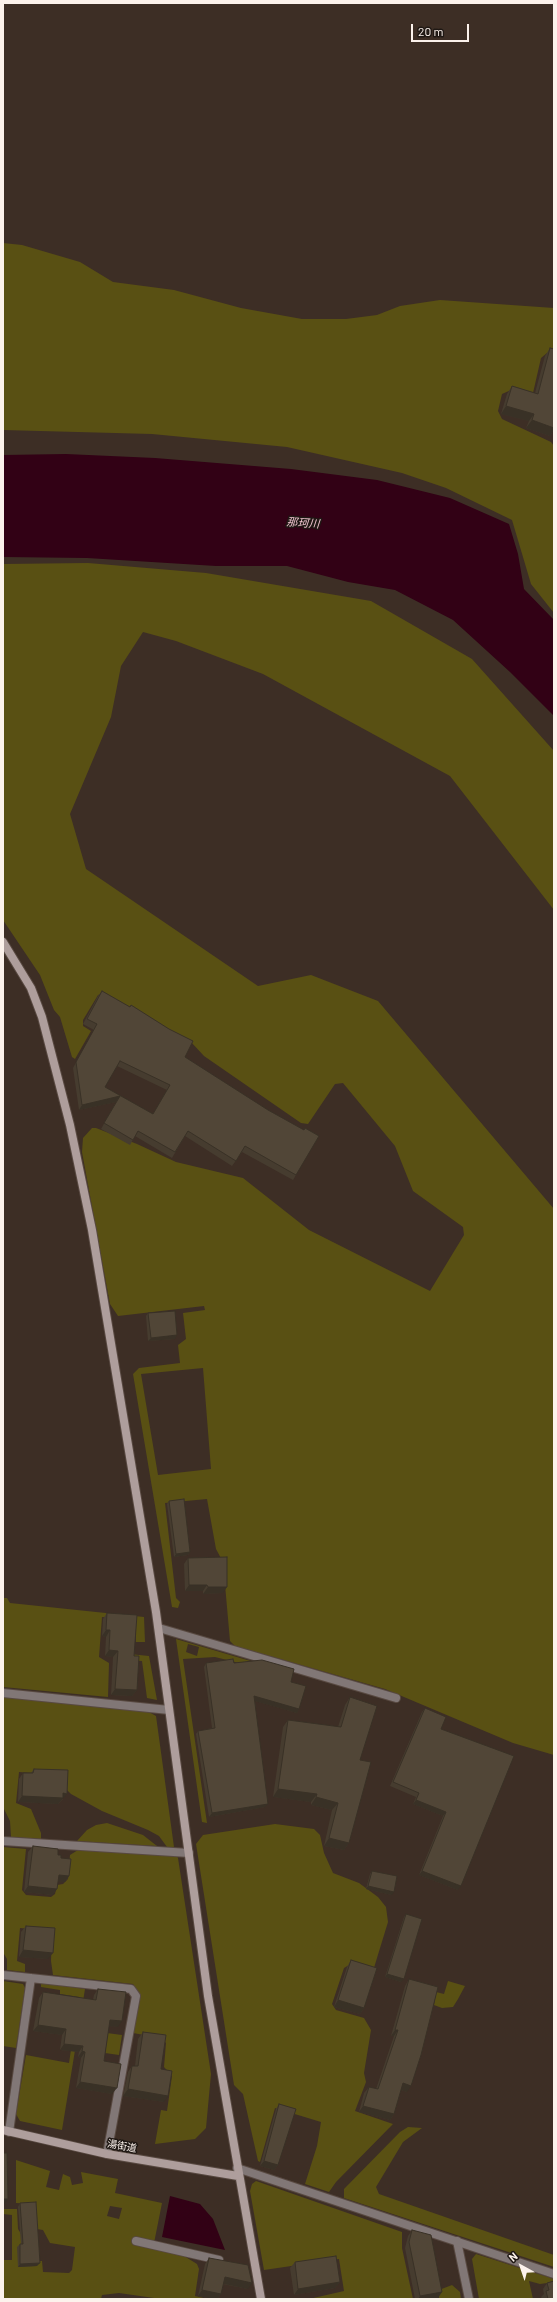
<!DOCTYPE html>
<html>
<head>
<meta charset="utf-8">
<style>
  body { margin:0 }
  #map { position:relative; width:557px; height:2302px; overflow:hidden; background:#3d2e25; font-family:Barlow,sans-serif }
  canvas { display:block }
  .frame { position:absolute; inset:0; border:4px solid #fcf2ec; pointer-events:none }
  .north { position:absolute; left:501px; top:2246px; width:40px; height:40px; -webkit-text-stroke:3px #1f1814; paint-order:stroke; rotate:320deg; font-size:11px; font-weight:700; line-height:16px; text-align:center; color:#fcf2ec }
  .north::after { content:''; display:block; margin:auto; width:14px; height:18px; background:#fcf2ec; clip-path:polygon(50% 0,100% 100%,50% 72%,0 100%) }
  .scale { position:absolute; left:411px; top:24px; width:58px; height:18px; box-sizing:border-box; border:2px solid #fcf2ec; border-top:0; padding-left:5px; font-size:12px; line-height:14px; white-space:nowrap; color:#fcf2ec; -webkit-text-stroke:3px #1f1814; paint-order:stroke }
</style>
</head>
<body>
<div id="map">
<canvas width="557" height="2302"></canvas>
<div class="frame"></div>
<div class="north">N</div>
<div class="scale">20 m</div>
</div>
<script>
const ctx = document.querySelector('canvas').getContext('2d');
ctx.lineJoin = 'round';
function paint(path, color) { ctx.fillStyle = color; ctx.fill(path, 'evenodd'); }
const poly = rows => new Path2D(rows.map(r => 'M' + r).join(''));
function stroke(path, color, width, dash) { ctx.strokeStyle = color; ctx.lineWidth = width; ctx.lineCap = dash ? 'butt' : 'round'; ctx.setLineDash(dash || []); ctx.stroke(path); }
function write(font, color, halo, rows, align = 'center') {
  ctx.font = font + ' Barlow,"Noto Sans JP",sans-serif'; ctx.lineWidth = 3; ctx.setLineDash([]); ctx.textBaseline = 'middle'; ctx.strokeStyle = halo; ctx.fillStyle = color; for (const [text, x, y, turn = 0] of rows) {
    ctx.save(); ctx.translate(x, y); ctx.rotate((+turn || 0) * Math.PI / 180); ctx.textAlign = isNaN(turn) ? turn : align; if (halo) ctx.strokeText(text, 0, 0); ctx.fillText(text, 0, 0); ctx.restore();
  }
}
paint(poly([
  [3,243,22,245,80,262,113,282,174,290,241,308,302,319,346,319,377,315,400,306,440,300,554,308,554,353,547,353,541,358,533,393,529,397,511,390,502,394,498,411,502,419,551,442,554,446,554,613,531,584,512,520,446,488,402,473,287,447,152,434,3,430],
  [88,563,206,573,371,601,472,659,554,751,554,910,450,776,263,674,176,641,143,632,121,666,111,717,70,814,86,869,258,986,311,975,378,1001,554,1209,554,1755,513,1743,385,1689,235,1646,230,1641,223,1562,216,1549,207,1499,165,1503,176,1598,180,1602,178,1608,172,1607,133,1374,139,1368,180,1363,178,1345,186,1339,183,1313,205,1310,204,1306,118,1316,110,1304,82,1152,83,1138,92,1128,96,1128,137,1144,176,1162,243,1178,309,1230,430,1291,464,1235,463,1227,413,1191,395,1146,343,1083,335,1084,308,1124,301,1123,204,1056,191,1042,102,994,98,995,83,1020,83,1026,91,1031,75,1059,72,1057,60,1017,54,1010,40,975,3,920,3,564],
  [203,1368,211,1469,158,1475,141,1374],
  [3,1598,7,1598,10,1603,144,1617,145,1642,136,1642,136,1621,102,1617,99,1657,109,1663,108,1697,3,1687],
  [176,1639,264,1665,263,1669,215,1657,183,1659,207,1823,202,1822],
  [188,1644,199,1647,197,1656,186,1652],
  [129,1654,149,1656,157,1700,147,1698,142,1661,127,1660],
  [3,1696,147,1711,156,1716,174,1847,167,1847,159,1836,148,1830,102,1811,71,1794,67,1790,66,1778,63,1775,19,1772,16,1803,31,1809,41,1833,41,1839,11,1837,10,1821,3,1807],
  [107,1823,143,1835,157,1846,77,1841,87,1830,96,1825],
  [275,1824,314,1829,320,1835,324,1853,333,1873,359,1883,378,1897,386,1907,388,1922,373,1971,349,1965,344,1968,332,2004,336,2010,364,2018,371,2030,364,2073,366,2082,355,2111,393,2124,336,2182,329,2192,305,2184,317,2146,321,2122,275,2108,260,2162,258,2161,243,2094,234,2085,196,1844,203,1835],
  [3,1847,26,1849,22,1890,26,1895,51,1897,55,1894,57,1885,63,1884,68,1879,70,1855,78,1850,176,1855,178,1858,211,2074,206,2128,195,2139,155,2144,161,2110,167,2111,172,2076,164,2067,166,2043,161,2038,133,2033,140,1995,133,1984,53,1975,51,1961,52,1931,20,1928,17,1961,25,1964,25,1972,7,1970,7,1959,4,1954],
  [3,1981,23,1984,25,1988,16,2048,3,2046],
  [448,1981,465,1986,458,1999,453,2007,442,2008,434,2005,436,1992,444,1994],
  [41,1983,85,1989,62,2130,20,2121,16,2114,26,2055,69,2063,79,1997,60,1994,60,1990,41,1987],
  [107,2033,122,2035,119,2055,105,2053],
  [408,2127,422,2128,403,2142,376,2187,379,2194,554,2255,554,2267,344,2198,344,2189,400,2132],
  [16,2160,50,2171,46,2187,59,2190,63,2174,70,2177,72,2185,83,2183,81,2172,118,2179,115,2193,162,2203,154,2243,168,2246,197,2264,199,2269,195,2296,208,2299,161,2299,119,2293,102,2295,101,2299,3,2299,3,2260,12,2260,12,2215,3,2214,3,2209,17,2209,18,2229,38,2261,42,2261,43,2272,69,2273,72,2270,75,2247,50,2243,43,2230,37,2229,35,2204,16,2203],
  [110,2206,122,2208,119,2219,107,2216],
  [256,2181,402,2232,402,2248,413,2299,309,2299,344,2291,339,2259,264,2270,250,2191,252,2184],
  [476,2254,554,2279,554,2282,540,2284,529,2281,533,2299,479,2299,472,2259],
  [452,2285,460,2292,461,2299,439,2299,439,2290]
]), '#595013');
paint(poly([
  [66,454,155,458,291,469,377,480,450,498,509,524,518,554,524,589,554,620,554,716,510,672,453,620,395,590,348,582,287,566,216,566,87,558,3,557,3,455],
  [170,2196,200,2204,213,2219,225,2250,162,2237]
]), '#320115');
const lane = poly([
  [159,1628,396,1698],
  [3,1693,169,1710],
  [3,1841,189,1853],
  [136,2241,219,2260],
  [457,2241,469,2299]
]);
const street = poly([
  [3,1975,131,1989,136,1996,107,2154],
  [9,2132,31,1978],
  [237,2168,554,2274]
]);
const secondary = poly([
  [3,942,31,988,42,1017,70,1125,92,1230,156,1612,208,1996,261,2299],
  [3,2130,107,2154,238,2176]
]);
stroke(lane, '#584941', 10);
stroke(street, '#584941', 10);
stroke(secondary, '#584941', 10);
stroke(lane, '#817776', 8);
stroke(street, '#817776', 8);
stroke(secondary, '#ae9e9c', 8);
paint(poly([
  [550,348,554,349,554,429,550,436,526,428,529,421,501,414,507,394,512,386,535,393,545,356],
  [102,991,185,1057,296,1175,293,1180,242,1152,232,1166,185,1136,172,1158,135,1136,130,1145,101,1129,116,1102,79,1110,73,1068,94,1030,83,1024,98,996],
  [117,1066,167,1090,153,1114,105,1087],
  [148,1313,175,1339,148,1341,146,1316],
  [169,1501,190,1552,188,1555,174,1557,167,1504],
  [188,1558,223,1593,203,1594,203,1591,185,1591,184,1564],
  [107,1613,134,1656,137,1690,132,1696,111,1695,113,1657,105,1656,106,1637,102,1636,103,1619],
  [206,1663,234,1663,291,1682,299,1709,297,1713,255,1701,265,1807,209,1817,196,1734,198,1731,212,1728,204,1667],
  [350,1697,360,1760,349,1843,344,1850,324,1846,332,1810,311,1805,311,1802,273,1797,283,1727,288,1720,338,1727,345,1705],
  [425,1708,441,1729,458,1890,419,1875,443,1816,413,1804,416,1797,390,1786,422,1712],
  [34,1769,63,1800,62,1800,58,1804,18,1802,19,1779,23,1773,31,1773],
  [33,1846,58,1855,61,1858,69,1876,65,1882,58,1881,53,1895,24,1892,28,1852],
  [372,1871,392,1895,366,1889,370,1874],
  [406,1914,401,1982,385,1977,404,1917],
  [26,1926,48,1959,19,1957,21,1932],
  [351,1960,364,2008,360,2014,334,2007,347,1967],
  [409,1979,407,2092,401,2090,394,2114,390,2120,359,2112,364,2093,369,2087,376,2089,394,2036,391,2036,405,1986],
  [98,1989,118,2027,109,2026,104,2061,112,2094,76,2088,81,2058,78,2057,79,2052,60,2050,62,2035,33,2031,39,1998,43,1992,93,2000,94,1995],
  [143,2032,161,2069,164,2102,123,2096,128,2072,132,2066,135,2066,138,2039],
  [279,2104,278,2165,274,2170,260,2166,276,2109],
  [20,2203,37,2266,18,2267,17,2247,20,2244,21,2244,18,2207],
  [412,2230,438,2298,431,2299,415,2299,405,2248,408,2236],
  [209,2258,248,2289,223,2284,221,2294,217,2299,213,2299,198,2296,205,2264],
  [295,2262,340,2282,335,2288,294,2295,290,2268],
  [547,2283,554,2299,542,2299,541,2297,544,2294,543,2289]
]), '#463c2f');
paint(poly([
  [506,406,534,414,529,421,501,414],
  [532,420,554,428,554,429,550,436,526,428],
  [120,1096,116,1102,79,1110,82,1105],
  [177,1335,175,1339,148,1341,151,1338],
  [190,1552,188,1555,174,1557,176,1554],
  [189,1585,207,1585,203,1591,185,1591],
  [208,1587,227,1587,223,1593,203,1594],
  [106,1630,110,1630,106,1637,102,1636],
  [109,1650,118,1651,113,1657,105,1656],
  [115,1689,137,1690,132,1696,111,1695],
  [254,1696,299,1709,297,1713,251,1700],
  [278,1789,317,1794,311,1802,273,1797],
  [63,1793,67,1794,58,1804,18,1802,22,1796],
  [316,1797,338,1803,332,1810,311,1805],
  [416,1800,446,1812,443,1816,413,1804],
  [268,1804,265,1807,209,1817,212,1813],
  [329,1838,349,1843,344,1850,324,1846],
  [422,1871,461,1886,458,1890,419,1875],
  [59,1875,69,1876,65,1882,54,1881],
  [28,1886,57,1889,53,1895,24,1892],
  [368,1886,394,1892,392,1895,366,1889],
  [23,1950,53,1953,48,1959,19,1957],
  [387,1974,404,1979,401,1982,385,1977],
  [338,2000,364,2008,360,2014,334,2007],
  [110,2020,122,2021,118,2027,106,2026],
  [38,2025,66,2029,62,2035,33,2031],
  [395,2030,398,2030,394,2036,391,2036],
  [64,2044,83,2046,79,2052,60,2050],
  [82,2051,85,2052,81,2058,78,2057],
  [80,2082,117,2088,112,2094,76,2088],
  [403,2083,411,2086,407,2092,398,2089],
  [128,2089,168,2096,164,2102,123,2096],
  [363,2106,394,2114,390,2120,359,2112],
  [264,2161,278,2165,274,2170,260,2166],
  [3,2199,8,2199,3,2205],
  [40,2263,37,2266,18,2267,20,2264],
  [225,2277,252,2283,248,2289,220,2283],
  [340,2282,335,2288,294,2295,298,2289],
  [202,2290,221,2294,217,2299,213,2299,198,2296],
  [442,2292,438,2298,431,2299,418,2299,420,2296]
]), '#393126');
const building = poly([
  [550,348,554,349,554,428,532,420,534,414,506,406,512,386,538,394,550,348],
  [102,991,130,1007,131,1005,169,1029,193,1041,185,1057,268,1110,304,1130,305,1128,319,1136,296,1175,245,1146,236,1161,188,1131,175,1152,138,1131,133,1140,104,1123,120,1096,82,1105,76,1062,97,1024,87,1019,102,991],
  [120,1061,170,1085,153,1114,105,1087,120,1061],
  [175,1311,177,1335,151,1338,148,1313,175,1311],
  [184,1499,190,1552,176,1554,169,1501,184,1499],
  [227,1557,227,1587,208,1587,207,1585,189,1585,188,1558,227,1557],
  [107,1613,137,1615,134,1656,139,1656,137,1690,115,1689,118,1651,109,1650,110,1630,106,1630,107,1613],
  [233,1659,234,1663,262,1660,294,1669,291,1682,306,1686,299,1709,254,1696,268,1804,212,1813,198,1731,215,1728,206,1663,233,1659],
  [350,1697,377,1706,360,1760,371,1762,349,1843,329,1838,338,1803,316,1797,317,1794,278,1789,288,1720,341,1727,350,1697],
  [425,1708,446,1717,441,1729,514,1756,461,1886,422,1871,446,1812,416,1800,419,1793,393,1782,425,1708],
  [34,1769,68,1770,67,1794,63,1793,63,1798,22,1796,23,1773,33,1773,34,1769],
  [33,1846,58,1849,58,1855,61,1855,61,1858,71,1859,69,1876,59,1875,57,1889,28,1886,33,1846],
  [372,1871,397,1876,394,1892,368,1886,372,1871],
  [406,1914,422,1919,404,1979,387,1974,406,1914],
  [26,1926,55,1928,53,1953,23,1950,26,1926],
  [351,1960,377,1968,364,2008,338,2000,351,1960],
  [409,1979,438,1987,421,2055,411,2086,403,2083,394,2114,363,2106,369,2087,378,2089,398,2030,395,2030,409,1979],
  [98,1989,126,1992,122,2021,110,2020,104,2061,121,2064,117,2088,80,2082,85,2052,82,2051,83,2046,64,2044,66,2029,38,2025,43,1992,96,2000,98,1989],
  [143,2032,166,2035,161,2069,172,2071,168,2096,128,2089,132,2066,138,2066,143,2032],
  [279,2104,296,2109,278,2165,264,2161,279,2104],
  [3,2153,7,2153,8,2199,3,2199,3,2153],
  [36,2202,40,2263,20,2264,20,2244,23,2244,20,2203,36,2202],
  [412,2230,431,2235,442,2292,420,2296,409,2242,412,2230],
  [336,2256,340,2282,298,2289,295,2262,336,2256],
  [209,2258,248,2265,252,2283,225,2277,221,2294,202,2290,209,2258],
  [554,2281,554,2299,548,2299,546,2291,549,2290,547,2283,554,2281]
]);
paint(building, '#514637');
stroke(building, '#393126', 1);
write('10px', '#fcf2ec', '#1f1814', [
  ["湯街道",122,2146,10]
]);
write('italic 11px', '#f2c5d1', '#1f1814', [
  ["那珂川",303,523,4]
]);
</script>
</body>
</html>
